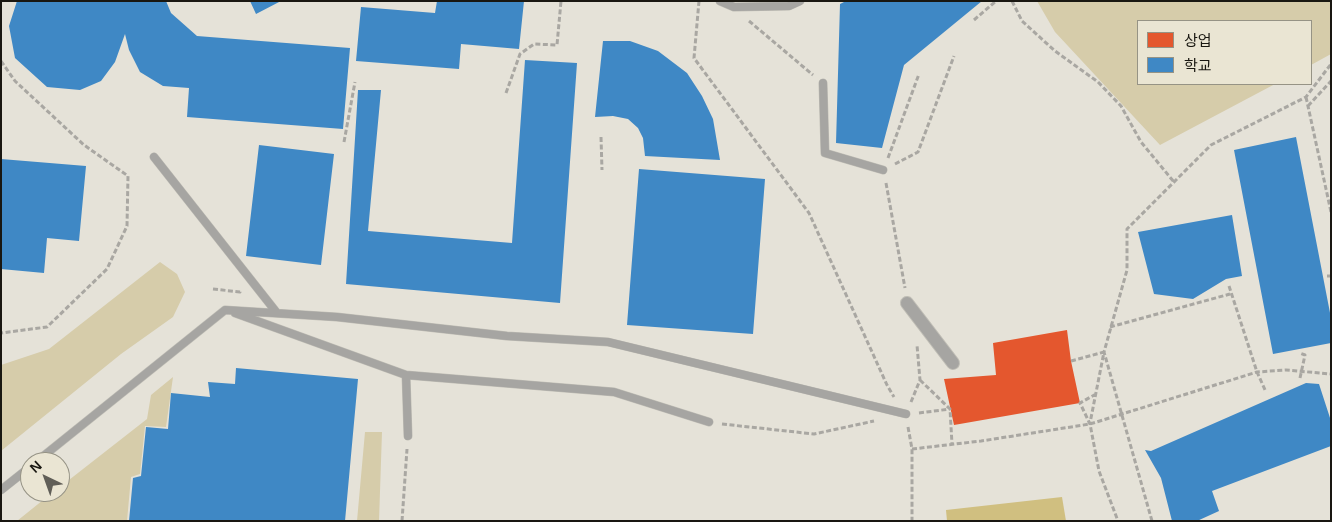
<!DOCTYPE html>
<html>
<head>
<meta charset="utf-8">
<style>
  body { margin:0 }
  #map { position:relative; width:1332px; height:522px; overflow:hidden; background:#e5e2d8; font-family:Helvetica,"Noto Sans KR",sans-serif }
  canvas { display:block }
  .frame { position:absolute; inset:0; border:2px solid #191711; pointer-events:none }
  .legend { position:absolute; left:1137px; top:20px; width:175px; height:65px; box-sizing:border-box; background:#eae5d3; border:1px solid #969385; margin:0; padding:6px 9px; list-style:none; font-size:15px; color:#191711 }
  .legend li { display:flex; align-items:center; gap:10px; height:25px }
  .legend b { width:25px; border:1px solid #969385 }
  .north { position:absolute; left:20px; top:452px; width:50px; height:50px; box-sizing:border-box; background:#eae5d3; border:1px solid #969385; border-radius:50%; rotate:318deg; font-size:14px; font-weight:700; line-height:20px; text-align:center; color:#191711 }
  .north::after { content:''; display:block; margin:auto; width:18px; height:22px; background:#605e57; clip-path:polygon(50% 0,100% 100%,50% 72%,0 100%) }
</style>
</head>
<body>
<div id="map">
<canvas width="1332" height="522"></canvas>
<div class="frame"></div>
<ul class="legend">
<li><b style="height:14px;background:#e4572e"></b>상업</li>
<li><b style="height:14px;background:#3f88c5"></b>학교</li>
</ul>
<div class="north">N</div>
</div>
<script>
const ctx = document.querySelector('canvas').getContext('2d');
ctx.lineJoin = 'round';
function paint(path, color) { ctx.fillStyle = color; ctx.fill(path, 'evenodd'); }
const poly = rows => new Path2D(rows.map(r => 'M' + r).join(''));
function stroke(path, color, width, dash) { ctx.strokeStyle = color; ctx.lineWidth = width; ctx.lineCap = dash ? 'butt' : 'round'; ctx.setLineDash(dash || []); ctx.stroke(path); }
paint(poly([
  [1037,1,1331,1,1331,54,1311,65,1311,21,1138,21,1138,84,1275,84,1160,145,1055,32],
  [160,262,177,274,185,292,173,317,121,354,1,451,1,365,49,349],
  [173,377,166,427,145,426,140,474,131,477,127,521,17,521,53,492,60,492,60,487,147,419,151,395],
  [365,432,382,432,379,521,357,521]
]), '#d6ccaa');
paint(poly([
  [1062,497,1066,521,947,521,946,510]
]), '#d0bf80');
paint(poly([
  [1067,330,1071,361,1080,403,954,425,944,379,996,375,993,343]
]), '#e4572e');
paint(poly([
  [17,1,166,1,171,13,197,36,350,48,343,129,187,117,189,88,163,86,140,72,129,50,125,34,115,62,101,81,80,90,47,87,15,58,9,26],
  [250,1,281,1,256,14],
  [437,1,524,1,519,49,461,44,459,69,356,61,361,7,435,13],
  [846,1,982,1,904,65,882,148,836,143,840,4],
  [603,41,630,41,658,51,687,73,702,96,713,119,720,160,645,156,643,138,638,128,628,119,613,116,595,117],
  [525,60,577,63,560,303,346,284,358,90,381,90,368,231,512,243],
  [1296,137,1331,318,1331,343,1273,354,1234,150],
  [259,145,334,154,321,265,246,256],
  [1,159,86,166,79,241,47,238,44,273,1,269],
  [639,169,765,179,753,334,627,325],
  [1232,215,1242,276,1226,279,1193,299,1154,294,1138,232],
  [236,368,358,379,345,521,129,521,133,478,141,476,146,427,168,429,171,393,210,397,208,382,235,384],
  [1306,383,1319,384,1331,421,1331,446,1212,491,1219,511,1197,521,1172,521,1161,478,1145,450,1151,451]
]), '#3f88c5');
const service = poly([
  [720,1,734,7,789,6,800,1],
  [823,83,825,153,883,170],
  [154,157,277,313],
  [235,313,406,375,614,392,709,422],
  [406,375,408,436],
  [36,462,225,310,337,317,507,336,608,342,906,414],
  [1,490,30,467]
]);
const pedestrian = poly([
  [907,303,953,363]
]);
stroke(service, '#bfbdb5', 9);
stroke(pedestrian, '#bfbdb5', 14);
stroke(poly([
  [699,1,694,58,809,213,887,385,894,397],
  [1012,1,1022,21,1055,51,1098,82,1121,106,1141,142,1174,182],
  [974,20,996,1],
  [749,21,813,75],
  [1,61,15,81,84,145,128,176,127,226,107,269,47,327,1,333],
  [506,93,520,54,534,44,557,45,561,1],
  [1306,97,1331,212],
  [1308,106,1331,81],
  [601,137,602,170],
  [344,142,355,82],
  [888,158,919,74],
  [895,164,918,152,954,56],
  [886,183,905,288],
  [1327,276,1331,276],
  [1229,286,1257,372,1266,392],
  [213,289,240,292,240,290],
  [1110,327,1230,294],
  [1071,361,1104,352,1090,423],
  [920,380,950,409,952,444],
  [1096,394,1080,403,1090,424,1099,471,1118,521],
  [911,402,920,380,917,345],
  [919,413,950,409],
  [722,424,814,434,874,421],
  [908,427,912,449,912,521],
  [912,449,981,441,1090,424,1257,372,1286,370,1331,374],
  [402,521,407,449],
  [1152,521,1104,352,1127,270,1127,229,1211,145,1306,97,1331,64]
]), '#a9a7a2', 3, [5, 2.5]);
stroke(service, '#a6a5a2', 8);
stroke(pedestrian, '#a6a5a2', 12);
stroke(poly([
  [1300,378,1305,355,1300,353]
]), '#a9a7a2', 3, [5, 2.5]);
</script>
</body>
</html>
